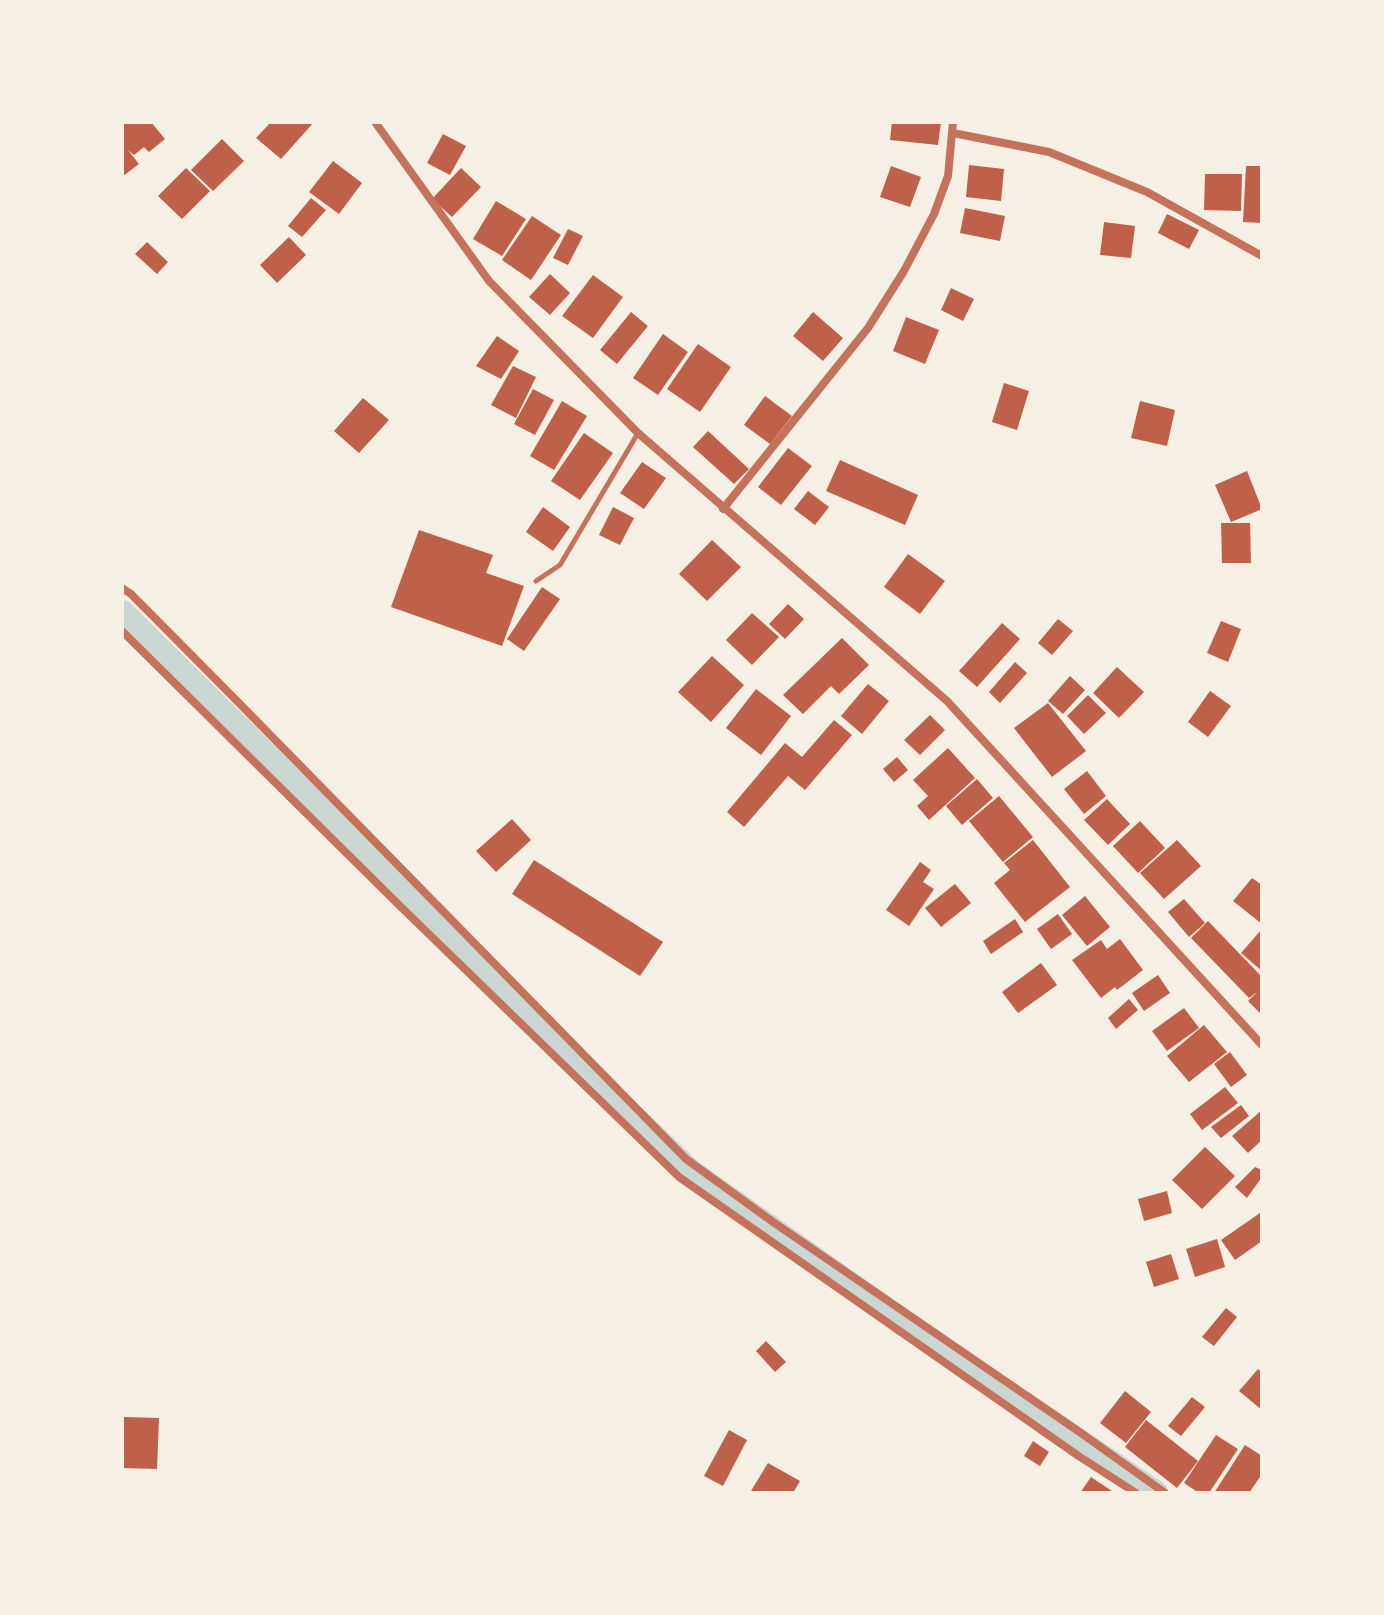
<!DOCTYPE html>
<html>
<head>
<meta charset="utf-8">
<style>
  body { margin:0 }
  #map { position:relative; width:1384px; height:1615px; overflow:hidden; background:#f6efe4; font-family:"Golos Text",sans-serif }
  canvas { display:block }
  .frame { position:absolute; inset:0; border:124px solid #f6efe4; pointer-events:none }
</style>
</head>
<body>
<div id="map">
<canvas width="1384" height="1615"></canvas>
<div class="frame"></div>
</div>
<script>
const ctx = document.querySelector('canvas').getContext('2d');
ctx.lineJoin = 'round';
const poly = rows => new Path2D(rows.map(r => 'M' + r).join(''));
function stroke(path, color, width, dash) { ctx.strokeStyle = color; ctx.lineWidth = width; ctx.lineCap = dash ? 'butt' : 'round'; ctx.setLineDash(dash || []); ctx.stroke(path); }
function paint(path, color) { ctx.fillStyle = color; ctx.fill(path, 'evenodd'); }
stroke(poly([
  [122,613,578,1065,689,1171,934,1344,1155,1493]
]), '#c9d6d2', 26);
paint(poly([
  [122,122,151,122,165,139,149,152,144,147,134,155,128,150,139,164,122,177],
  [271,122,314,122,281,159,256,138],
  [892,122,941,122,938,145,890,140],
  [443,134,466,146,450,175,427,163],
  [222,139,244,161,213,191,191,170],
  [333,161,362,183,339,214,309,192],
  [969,165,1004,169,1001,201,966,197],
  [891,166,921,177,910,207,880,197],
  [1246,166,1262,166,1262,223,1243,222],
  [186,168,210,191,182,219,158,196],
  [461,168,481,187,452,217,432,199],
  [1205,174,1242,174,1241,211,1204,210],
  [311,198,326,210,302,237,288,226],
  [496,201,526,219,502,256,473,239],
  [965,208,1005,216,1000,241,960,233],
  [1167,214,1199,230,1189,249,1158,233],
  [532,216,561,235,531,280,502,260],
  [1104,222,1135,226,1131,258,1100,255],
  [568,229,583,236,568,265,553,258],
  [289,237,306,255,277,283,260,265],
  [147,242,168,262,157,274,135,254],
  [550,274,570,293,550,315,529,297],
  [593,275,623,297,593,338,562,316],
  [951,288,974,299,963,321,941,310],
  [631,312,648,326,617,364,600,350],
  [813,312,843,338,823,361,793,336],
  [906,317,939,330,925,364,893,351],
  [663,334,688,352,658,395,633,378],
  [497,336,519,351,501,379,476,366],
  [698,344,731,367,700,412,667,389],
  [513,366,536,377,516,418,491,405],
  [1004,383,1029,391,1017,430,992,422],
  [533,389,554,400,535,435,514,424],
  [765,396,792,416,770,444,744,425],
  [363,398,389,420,359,453,334,431],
  [562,401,587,416,554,470,530,456],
  [1140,401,1175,410,1167,446,1131,438],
  [708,431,749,469,734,484,693,447],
  [584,433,613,453,580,500,551,481],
  [788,448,812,466,781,505,758,487],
  [840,460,918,495,905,525,826,491],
  [642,462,666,478,644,509,620,493],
  [1247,471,1262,509,1231,522,1215,485],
  [808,491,829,507,815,525,794,509],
  [543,507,570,527,553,551,526,532],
  [613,507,634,518,620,545,599,535],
  [1221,523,1250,523,1251,563,1222,563],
  [419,530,493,555,486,573,524,586,502,646,391,607],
  [712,540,741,567,707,601,679,574],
  [908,554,945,581,920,614,884,587],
  [542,587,560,599,524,651,507,639],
  [788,604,804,619,785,639,769,624],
  [752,613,779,637,752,665,726,640],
  [1058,619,1073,631,1052,655,1038,643],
  [1221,621,1241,629,1228,662,1207,653],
  [1002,623,1020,639,977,687,959,671],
  [842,638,869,665,839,694,831,686,803,714,783,695],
  [712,656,744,685,711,722,678,692],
  [1015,662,1027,673,1000,703,989,692],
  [1117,667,1144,692,1119,718,1093,693],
  [1070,676,1085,690,1063,714,1048,701],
  [868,684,889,701,862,734,841,716],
  [756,689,791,716,761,755,726,728],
  [1210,691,1231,706,1208,737,1188,722],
  [1088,695,1106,713,1084,734,1067,716],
  [1048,703,1086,751,1052,777,1014,728],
  [930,715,945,730,920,755,904,740],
  [834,720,852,735,805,790,788,776,744,827,727,812,785,743,802,757],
  [948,748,975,778,929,820,917,806,928,796,913,780],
  [897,757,908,770,894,782,883,769],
  [1087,771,1106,796,1084,814,1064,789],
  [977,779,993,798,962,825,946,806],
  [999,796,1033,837,1003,862,969,821],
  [1107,799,1130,824,1108,845,1084,820],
  [512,819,531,840,496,872,476,851],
  [1140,821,1165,848,1138,873,1113,846],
  [1033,840,1070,887,1025,922,994,883,1010,870,1004,863],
  [1177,840,1201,866,1164,899,1140,873],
  [534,860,663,942,640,976,512,894],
  [920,862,931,870,923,882,934,889,909,926,886,910],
  [1252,878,1262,885,1262,924,1233,901],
  [955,884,971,903,941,927,925,908],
  [1085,896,1110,927,1087,946,1062,915],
  [1184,899,1205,923,1189,937,1168,912],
  [1058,914,1072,934,1051,949,1037,929],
  [1015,919,1023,932,991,954,983,941],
  [1208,921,1262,977,1262,1015,1248,1001,1257,992,1249,998,1191,938],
  [1262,929,1262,971,1241,953],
  [1120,939,1143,970,1117,990,1115,987,1101,998,1072,960,1101,940,1107,949],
  [1041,963,1057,985,1018,1013,1002,992],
  [1158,975,1170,993,1144,1011,1132,993],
  [1129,999,1138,1010,1116,1029,1108,1018],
  [1184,1008,1199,1028,1167,1051,1152,1031],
  [1204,1025,1227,1052,1189,1082,1167,1056],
  [1230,1052,1247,1075,1231,1087,1214,1064],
  [1225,1087,1238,1103,1202,1130,1190,1114],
  [1241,1105,1249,1116,1221,1138,1211,1127],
  [1262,1110,1262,1140,1248,1153,1232,1136],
  [1205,1147,1235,1176,1202,1209,1172,1180],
  [1255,1167,1262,1170,1262,1177,1247,1198,1235,1187],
  [1167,1191,1172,1213,1144,1221,1138,1199],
  [1260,1213,1262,1216,1262,1241,1235,1260,1221,1240],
  [1217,1239,1225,1267,1195,1277,1186,1249],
  [1171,1254,1179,1279,1154,1287,1146,1262],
  [1226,1308,1237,1317,1214,1346,1202,1337],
  [766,1341,786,1362,775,1372,756,1351],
  [1258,1369,1262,1372,1262,1410,1239,1391],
  [1125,1391,1151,1412,1126,1443,1100,1423],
  [1192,1397,1205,1407,1181,1436,1168,1426],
  [124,1417,159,1418,157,1469,122,1468],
  [1146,1420,1198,1461,1177,1488,1125,1447],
  [729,1430,747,1440,723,1486,704,1476],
  [1216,1435,1238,1449,1209,1493,1199,1493,1184,1483],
  [1033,1441,1049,1452,1040,1466,1024,1456],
  [1245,1445,1262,1456,1262,1474,1249,1493,1214,1493],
  [768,1463,800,1481,793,1493,754,1493,751,1491],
  [1091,1477,1115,1493,1080,1493]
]), '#bf614a');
stroke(poly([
  [536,581,560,565,638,433]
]), '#c5725c', 5);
stroke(poly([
  [375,122,489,281,638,433,947,701,1262,1045],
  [953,133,1049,152,1147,192,1262,256],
  [723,509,868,328,904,271,934,214,948,176,953,122],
  [122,588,131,594,235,699,686,1159,773,1222,1081,1433,1165,1493],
  [122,631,401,907,679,1177,1080,1457,1136,1493]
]), '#c5725c', 8);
</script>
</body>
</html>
